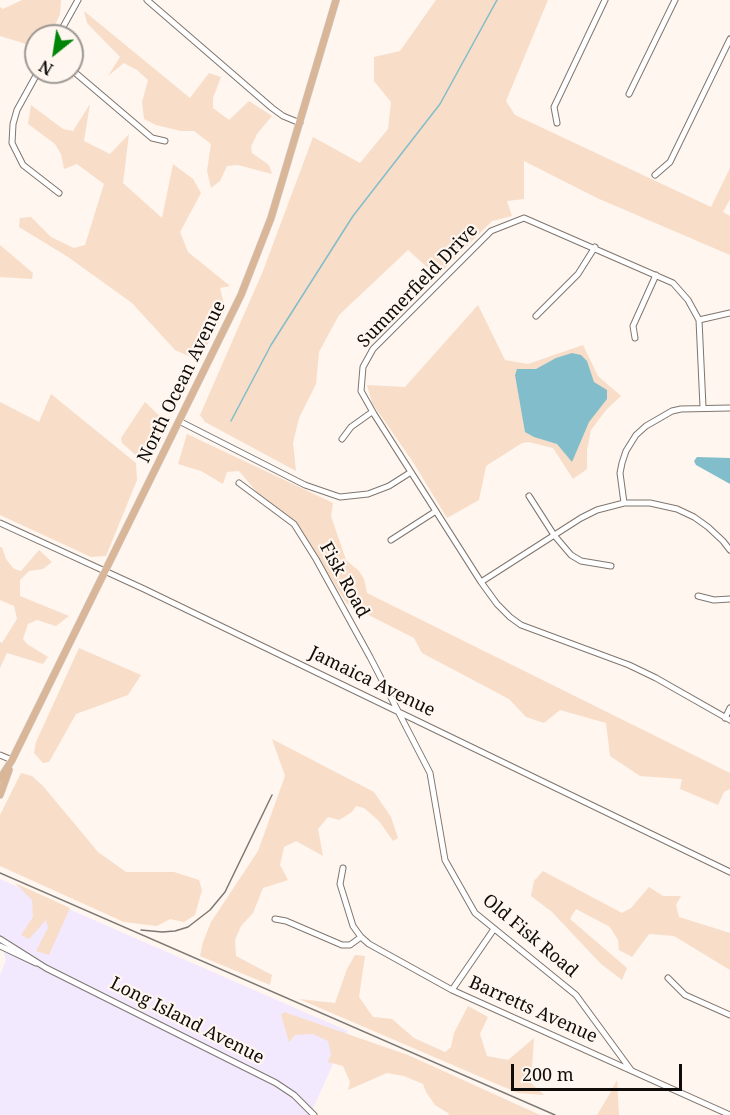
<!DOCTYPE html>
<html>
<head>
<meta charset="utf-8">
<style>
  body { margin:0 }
  #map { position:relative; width:730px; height:1115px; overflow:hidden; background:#fef6ef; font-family:"Noto Serif",serif }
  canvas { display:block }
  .north { position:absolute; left:24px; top:24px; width:60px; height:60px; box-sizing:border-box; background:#fef6ef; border:2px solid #9e9893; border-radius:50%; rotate:210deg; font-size:16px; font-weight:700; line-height:24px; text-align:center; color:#0f0c09 }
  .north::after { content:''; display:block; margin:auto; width:21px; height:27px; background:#008508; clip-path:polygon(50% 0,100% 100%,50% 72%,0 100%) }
  .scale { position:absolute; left:511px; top:1064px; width:171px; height:27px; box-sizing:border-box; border:3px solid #0f0c09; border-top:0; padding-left:8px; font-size:18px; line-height:21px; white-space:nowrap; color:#0f0c09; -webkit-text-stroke:4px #fef6ef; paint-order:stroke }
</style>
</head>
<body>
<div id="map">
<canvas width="730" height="1115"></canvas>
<div class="north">N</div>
<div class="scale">200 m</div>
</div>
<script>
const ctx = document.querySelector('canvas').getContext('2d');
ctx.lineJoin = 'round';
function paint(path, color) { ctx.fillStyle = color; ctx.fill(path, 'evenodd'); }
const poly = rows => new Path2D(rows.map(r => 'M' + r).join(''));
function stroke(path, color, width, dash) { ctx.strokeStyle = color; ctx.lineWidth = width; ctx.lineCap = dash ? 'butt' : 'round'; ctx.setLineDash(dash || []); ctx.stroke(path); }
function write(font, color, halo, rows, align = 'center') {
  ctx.font = font + ' "Noto Serif",serif'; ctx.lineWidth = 4.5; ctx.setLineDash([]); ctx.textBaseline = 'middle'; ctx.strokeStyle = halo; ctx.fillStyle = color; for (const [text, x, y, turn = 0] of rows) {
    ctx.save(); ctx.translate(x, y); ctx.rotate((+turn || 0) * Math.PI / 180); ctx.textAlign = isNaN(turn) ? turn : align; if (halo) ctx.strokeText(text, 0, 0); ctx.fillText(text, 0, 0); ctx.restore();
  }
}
paint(poly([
  [0,879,348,1031,310,1115,0,1115,0,975,6,960,0,939]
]), '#f3e9fe');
paint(poly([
  [22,0,61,0,60,14,50,36,36,36,36,47,0,36,0,7,3,9],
  [436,0,548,0,506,101,515,115,711,207,730,168,730,199,723,212,730,216,730,255,597,198,524,161,524,199,507,201,512,216,492,221,437,276,408,250,339,315,319,352,316,384,299,418,293,443,296,471,205,422,200,415,263,271,313,137,360,163,388,129,391,102,374,81,374,57,400,51],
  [84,11,190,98,209,73,221,77,213,98,213,108,229,120,249,101,272,116,257,134,251,147,252,153,269,165,272,174,238,165,227,166,220,181,211,188,207,171,211,144,194,131,181,131,156,125,144,119,142,102,148,80,137,70,124,63,108,76,120,57,87,23],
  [90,104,84,141,110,154,129,134,123,183,162,218,173,164,193,179,201,193,180,232,188,252,230,286,220,288,224,305,224,312,203,353,191,357,175,350,132,303,68,257,19,227,20,218,31,217,51,237,74,248,85,245,104,184,77,164,64,169,61,154,55,144,28,124,31,105,63,129,73,131],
  [0,245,33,273,32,279,0,277],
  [478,305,505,360,528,364,583,345,598,376,621,396,606,410,591,430,587,450,587,469,573,479,553,448,529,442,522,443,486,466,479,500,447,518,413,462,372,403,367,385,405,387],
  [51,394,136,463,137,480,106,556,91,557,0,515,0,402,39,422],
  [145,402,166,422,146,458,139,458,122,443,121,438],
  [187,434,333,503,331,516,346,560,359,571,364,579,367,593,730,773,730,789,724,792,718,805,680,789,682,779,640,776,610,756,606,723,560,710,544,723,526,717,509,699,422,653,414,638,347,604,295,522,261,497,239,471,227,472,223,484,201,471,178,464],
  [0,547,2,547,6,559,14,569,21,571,39,550,52,562,43,569,29,571,20,580,20,596,69,616,56,626,37,620,28,624,23,639,27,644,48,657,43,664,7,653,0,668,0,642,2,643,17,619,14,606,0,600],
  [79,648,141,675,128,695,76,714,49,762,43,763,34,753,36,742],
  [272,739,374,792,391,817,398,838,393,841,379,821,364,808,356,806,352,812,339,820,328,817,318,829,323,856,296,841,284,847,280,865,288,880,263,888,253,913,241,926,235,940,236,956,272,975,270,985,200,956,203,942,211,922,258,851,285,776],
  [21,773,32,776,43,786,98,852,126,872,174,872,199,880,202,890,195,915,184,922,170,919,157,926,124,922,0,866,0,815],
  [543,871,622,913,631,908,649,887,663,896,681,896,676,905,679,917,730,933,730,970,674,936,649,934,632,957,619,950,618,940,610,927,576,909,570,919,627,968,622,980,601,964,552,912,531,896,534,881],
  [15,883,70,908,49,955,36,951,48,928,46,920,29,939,21,935,33,917,32,900],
  [355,955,365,956,359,997,373,1017,392,1019,414,1038,445,1052,451,1047,454,1033,468,1006,488,1017,480,1034,487,1056,508,1060,534,1038,531,1083,544,1095,518,1093,299,999,335,1003,347,969],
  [284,1012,408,1055,540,1115,449,1115,448,1113,435,1105,426,1092,423,1084,404,1076,387,1073,348,1090,350,1082,343,1066,328,1062,331,1054,328,1041,313,1034,295,1035,289,1042,281,1015],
  [617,1080,619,1115,597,1115,609,1095]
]), '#f8ddc8');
paint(poly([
  [572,353,581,355,587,361,594,382,607,390,607,399,589,422,572,462,557,444,534,437,525,432,515,375,517,369,536,369,556,358],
  [697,457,730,458,730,484,696,465,694,461]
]), '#82bdcb');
stroke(poly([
  [231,421,271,345,353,216,440,104,497,0]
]), '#82bdcb', 1.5);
const minor = poly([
  [147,0,272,108,283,116,300,123],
  [58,36,78,0],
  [72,70,152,138,165,141],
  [38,72,17,110,13,124,12,143,23,165,59,193],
  [629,94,675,0],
  [557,123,554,107,605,0],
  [655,175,670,162,730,39],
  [536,316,578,274,595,247],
  [699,320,730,313],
  [635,338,633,326,656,275],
  [703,407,699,320,688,300,673,283,524,218,491,231,373,349,363,367,361,391,374,414,481,582,497,604,510,617,521,625,629,665,656,678,730,720],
  [179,421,305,485,340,497,368,494,389,486,411,472],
  [342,439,351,427,372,412],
  [239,483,294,524,316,559,370,657,430,773,445,860,475,913,576,995,631,1070],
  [529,496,554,535,571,555,581,561,611,566],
  [624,503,620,473,622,463,626,451,636,435,646,426,672,411,681,409,730,408],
  [0,523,144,589,730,872],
  [391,540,436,511],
  [481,582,581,518,597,510,624,503,650,503,677,509,694,517,708,527,723,541,730,550],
  [698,596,714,600,730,599],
  [725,718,730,708],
  [0,755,12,760],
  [343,868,340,884,353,926,361,937,369,944,452,990,730,1115],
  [275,919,286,921,342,945,350,945,361,937],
  [0,939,46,968,276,1083,294,1095,314,1115],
  [0,946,36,963],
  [668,978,685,995,730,1015],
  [452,990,494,929]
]);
const major = poly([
  [0,779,12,760,241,295,271,218,336,0],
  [0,795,9,770]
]);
stroke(minor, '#7f766f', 7);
stroke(major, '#d4d3d3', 8);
stroke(minor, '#fff', 5);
stroke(major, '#dab699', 7);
stroke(poly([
  [0,873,555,1115],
  [141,930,162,932,175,931,188,927,210,910,225,892,272,795]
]), '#7e7873', 1.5);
write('18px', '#0f0c09', '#fef6ef', [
  ["Summerfield Drive",418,286,-46],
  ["North Ocean Avenue",182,382,-64],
  ["Fisk Road",344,580,61],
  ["Jamaica Avenue",372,682,26],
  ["Old Fisk Road",530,936,40],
  ["Barretts Avenue",533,1010,24],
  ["Long Island Avenue",187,1021,27]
]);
</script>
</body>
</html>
